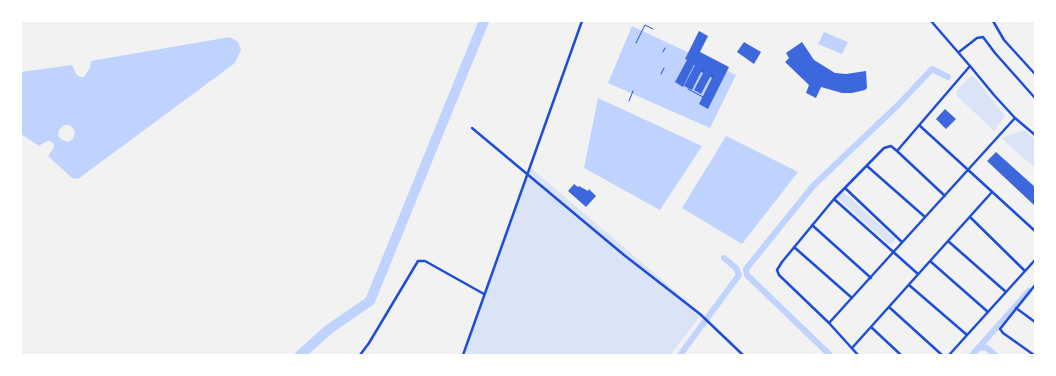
<!DOCTYPE html>
<html>
<head>
<meta charset="utf-8">
<style>
  body { margin:0 }
  #map { position:relative; width:1056px; height:376px; overflow:hidden; background:#f2f2f2; font-family:"IBM Plex Sans",sans-serif }
  canvas { display:block }
  .frame { position:absolute; inset:0; border:22px solid #fff; pointer-events:none }
</style>
</head>
<body>
<div id="map">
<canvas width="1056" height="376"></canvas>
<div class="frame"></div>
</div>
<script>
const ctx = document.querySelector('canvas').getContext('2d');
ctx.lineJoin = 'round';
function paint(path, color) { ctx.fillStyle = color; ctx.fill(path, 'evenodd'); }
const poly = rows => new Path2D(rows.map(r => 'M' + r).join(''));
function stroke(path, color, width, dash) { ctx.strokeStyle = color; ctx.lineWidth = width; ctx.lineCap = dash ? 'butt' : 'round'; ctx.setLineDash(dash || []); ctx.stroke(path); }
paint(poly([
  [973,75,1005,116,994,131,956,95,959,87],
  [1024,130,1035,139,1035,168,1001,138],
  [531,168,702,314,670,355,464,355],
  [841,190,896,239,890,245,835,196]
]), '#dbe4f7');
paint(poly([
  [632,26,736,75,710,128,608,83],
  [824,32,848,42,842,54,818,44],
  [230,37,238,42,241,50,235,63,78,179,72,178,48,156,54,147,53,143,50,141,45,142,39,146,21,134,21,72,72,65,76,74,80,77,84,77,90,68,91,61],
  [64,125,70,125,75,131,73,139,68,142,62,140,58,136,59,130],
  [598,98,702,146,660,210,584,168],
  [726,136,798,172,742,244,682,208]
]), '#bfd3fe');
stroke(poly([
  [979,347,987,348,995,355],
  [680,355,739,275,736,268,724,258],
  [830,355,747,275,746,269,813,186,897,106,932,69,948,77],
  [972,355,1029,291]
]), '#bfd3fe', 6);
stroke(poly([
  [300,355,328,330,370,301,484,21]
]), '#bfd3fe', 10);
paint(poly([
  [699,31,708,36,700,52,729,67,708,109,699,104,712,78,710,77,701,94,694,90,703,73,701,72,692,90,684,86,695,65,694,65,683,87,675,82,687,60,685,59],
  [744,42,761,52,754,64,737,52],
  [802,42,814,60,835,73,846,74,866,71,867,88,865,90,852,93,842,93,821,87,816,98,806,93,809,85,785,62,789,58,786,53],
  [945,109,956,119,946,129,936,119],
  [996,152,1035,187,1035,206,987,161],
  [574,184,578,187,579,186,588,191,589,189,596,196,586,207,568,191]
]), '#3d67dc');
stroke(poly([
  [636,43,645,25,653,29],
  [663,52,665,48],
  [702,70,704,71],
  [661,74,664,68],
  [711,75,714,76],
  [688,89,703,97],
  [629,101,633,91]
]), '#1d4ed8', 1);
stroke(poly([
  [931,21,970,66,994,95,1015,118,1035,135],
  [993,21,1004,40,1035,74],
  [959,52,977,38,983,37,995,53,1035,98],
  [919,125,1035,231],
  [472,128,624,255,700,314,743,355],
  [867,166,925,217],
  [845,188,902,242],
  [945,196,897,151,970,66],
  [834,199,918,274],
  [970,217,1025,271],
  [812,225,871,278],
  [948,241,1006,292],
  [794,247,852,298],
  [930,261,988,312],
  [909,285,967,335],
  [889,307,942,355],
  [1016,308,1035,322],
  [829,323,1015,118],
  [871,327,901,355],
  [852,348,992,192],
  [360,355,369,343,418,261,425,261,484,294],
  [463,355,582,21],
  [858,355,829,323,779,275,777,270,782,262,834,199,884,148,891,146,897,151],
  [949,355,1035,260],
  [1034,355,1003,333,1000,329,1035,285]
]), '#1d4ed8', 2.5);
</script>
</body>
</html>
